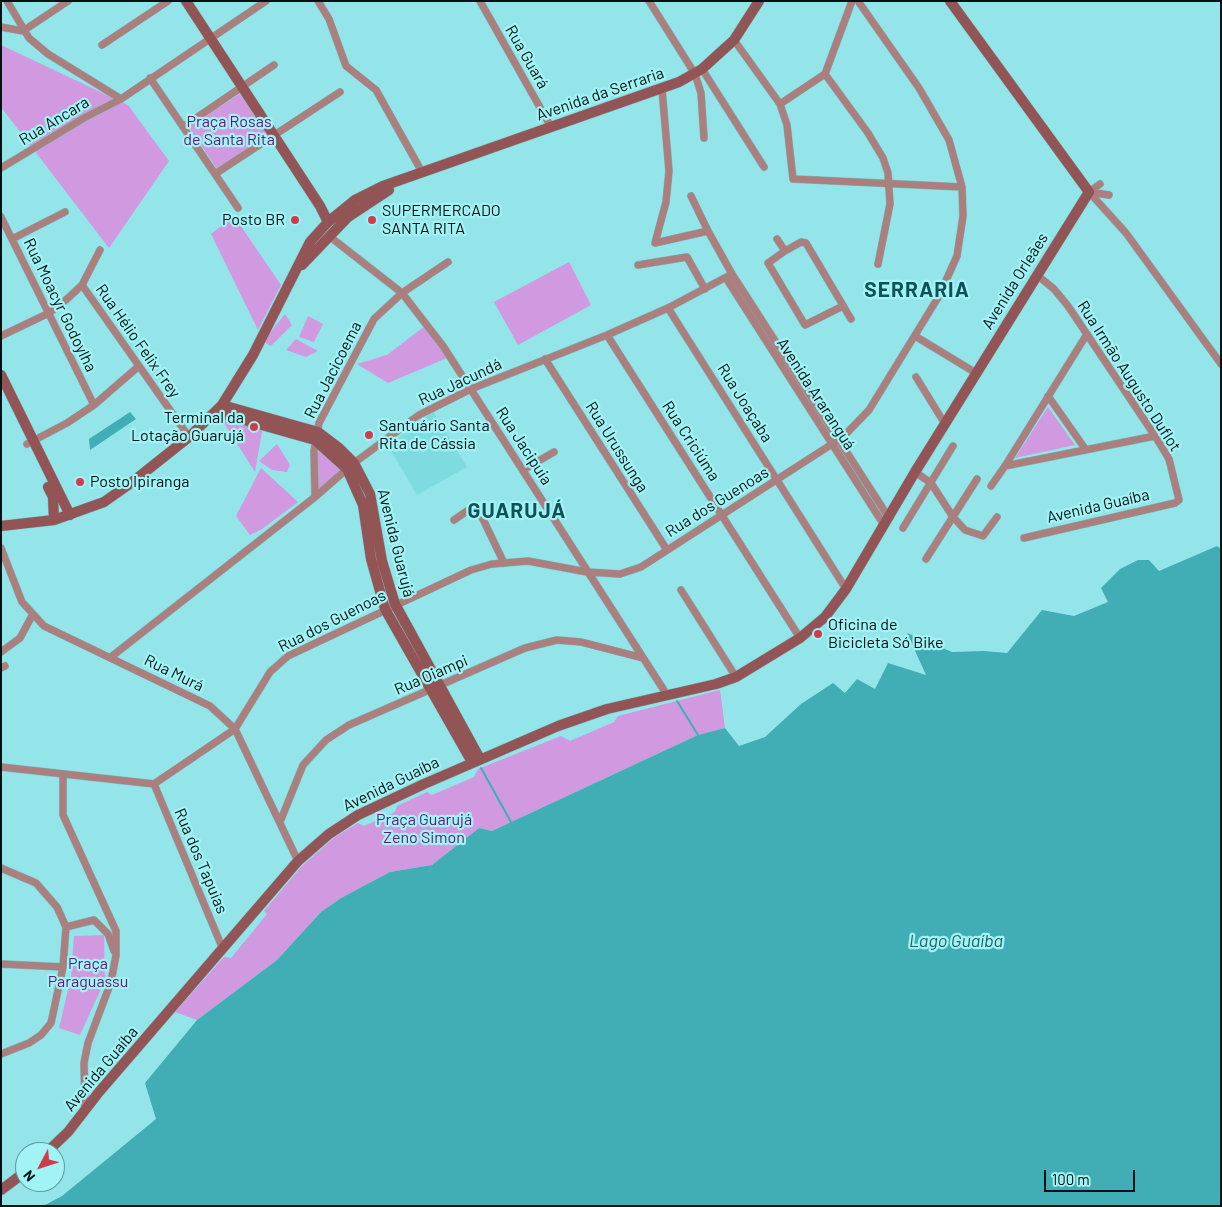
<!DOCTYPE html>
<html>
<head>
<meta charset="utf-8">
<style>
  body { margin:0 }
  #map { position:relative; width:1222px; height:1207px; overflow:hidden; background:#94e5e9; font-family:Barlow,sans-serif }
  canvas { display:block }
  .frame { position:absolute; inset:0; border:2px solid #001213; pointer-events:none }
  .north { position:absolute; left:15px; top:1142px; width:50px; height:50px; box-sizing:border-box; background:#a1f3f6; border:1px solid #61999b; border-radius:50%; rotate:230deg; font-size:14px; font-weight:700; line-height:20px; text-align:center; color:#001213 }
  .north::after { content:''; display:block; margin:auto; width:18px; height:22px; background:#cd3d4b; clip-path:polygon(50% 0,100% 100%,50% 72%,0 100%) }
  .scale { position:absolute; left:1044px; top:1170px; width:91px; height:22px; box-sizing:border-box; border:2px solid #001213; border-top:0; padding-left:6px; font-size:15px; line-height:18px; white-space:nowrap; color:#001213; -webkit-text-stroke:4px #a1f3f6; paint-order:stroke }
</style>
</head>
<body>
<div id="map">
<canvas width="1222" height="1207"></canvas>
<div class="frame"></div>
<div class="north">N</div>
<div class="scale">100 m</div>
</div>
<script>
const ctx = document.querySelector('canvas').getContext('2d');
ctx.lineJoin = 'round';
function paint(path, color) { ctx.fillStyle = color; ctx.fill(path, 'evenodd'); }
const poly = rows => new Path2D(rows.map(r => 'M' + r).join(''));
function stroke(path, color, width, dash) { ctx.strokeStyle = color; ctx.lineWidth = width; ctx.lineCap = dash ? 'butt' : 'round'; ctx.setLineDash(dash || []); ctx.stroke(path); }
function write(font, color, halo, rows, align = 'center') {
  ctx.font = font + ' Barlow,sans-serif'; ctx.lineWidth = 4.5; ctx.setLineDash([]); ctx.textBaseline = 'middle'; ctx.strokeStyle = halo; ctx.fillStyle = color; for (const [text, x, y, turn = 0] of rows) {
    ctx.save(); ctx.translate(x, y); ctx.rotate((+turn || 0) * Math.PI / 180); ctx.textAlign = isNaN(turn) ? turn : align; if (halo) ctx.strokeText(text, 0, 0); ctx.fillText(text, 0, 0); ctx.restore();
  }
}
paint(poly([
  [433,411,467,467,417,495,388,446]
]), '#7edce0');
paint(poly([
  [1,45,128,105,169,161,109,248,1,107],
  [241,93,269,135,217,169,189,127],
  [234,216,281,285,258,330,211,234],
  [569,262,591,305,518,345,494,302],
  [285,314,292,325,271,346,267,344,264,340],
  [308,316,323,324,314,342,299,337],
  [425,326,447,358,388,383,357,364,387,355],
  [296,339,318,351,306,357,286,350],
  [1048,407,1075,445,1015,458],
  [221,418,263,426,255,472],
  [277,444,290,465,287,472,272,470,259,461],
  [317,447,343,469,317,493],
  [261,468,298,502,262,529,250,535,236,516],
  [720,690,725,728,698,735,492,831,479,828,432,865,390,872,341,898,321,912,277,960,197,1020,175,1012,224,957,231,958,267,914,264,911,302,866,335,837,358,823,364,826,395,812,397,806,427,792,432,795,474,777,478,769,561,736,570,741,614,722,618,716],
  [104,935,105,980,80,1035,59,1028,71,977,74,936]
]), '#d199df');
paint(poly([
  [130,412,136,419,90,450,89,439],
  [1217,546,1221,549,1221,1206,43,1206,62,1196,156,1119,145,1083,197,1020,277,960,321,912,341,898,390,872,432,865,479,828,492,831,698,735,725,728,739,746,765,737,801,704,833,683,845,693,857,679,875,689,888,663,926,675,907,633,952,652,984,651,1007,653,1042,610,1074,616,1108,602,1101,588,1120,569,1138,560,1149,560,1159,571]
]), '#40aeb4');
stroke(poly([
  [374,545,376,560],
  [393,612,404,632],
  [677,701,698,735],
  [481,768,511,822]
]), '#40aeb4', 2);
const street = poly([
  [7,1,29,38,48,54,121,99],
  [318,1,329,19,346,66,376,90,422,172],
  [480,1,551,127],
  [649,1,695,74,701,93,704,138],
  [1,27,23,31,68,1],
  [734,40,780,104,787,125,793,179,962,187],
  [102,45,168,1],
  [702,69,764,167],
  [825,74,868,133,883,158,888,173,890,204,878,264],
  [150,78,238,208],
  [662,89,669,171,666,202,655,243,708,231,732,274,889,518],
  [780,104,825,74,852,1],
  [183,127,274,65],
  [1,168,84,118,121,99,266,1],
  [215,174,340,92],
  [1100,184,1089,192,1109,195],
  [1089,192,1126,233,1221,364],
  [691,196,708,231],
  [1,217,94,405],
  [329,236,402,293,443,346,667,695],
  [12,239,65,212],
  [777,239,785,251,768,263,805,325,843,306],
  [785,251,801,242,806,243,851,319],
  [638,265,687,257,705,289],
  [726,278,884,525],
  [82,285,189,437],
  [668,308,846,589],
  [607,335,800,638],
  [1,336,49,313,67,299,82,285,100,250],
  [915,336,976,373],
  [545,359,667,550],
  [916,377,945,424],
  [1048,396,1086,450],
  [27,444,67,423,94,405,139,366],
  [1005,466,1155,436],
  [523,470,554,452],
  [915,472,931,483,953,517,965,530,983,536,997,517],
  [991,486,1005,466,1087,334],
  [315,497,314,451,319,423,374,319,402,293,448,262],
  [454,520,467,511,473,510,480,513,504,563],
  [903,528,953,446],
  [1024,538,1175,503,1179,500,1169,459,1155,436,1068,306,1054,289,1037,275],
  [1,548,22,602,44,626,210,706,235,729,298,861],
  [926,559,977,479],
  [681,590,736,677],
  [1,652,20,638,33,614],
  [111,657,315,497,354,463,419,415,471,389,607,335,668,308,732,274],
  [1,668,5,666],
  [1,767,154,784,235,729,270,672,288,656,471,570,492,564,528,561,587,572,620,574,641,567,843,437,869,410,939,296,957,256,963,216,962,187,949,140,919,88,858,1],
  [63,774,63,815,116,931,116,955,111,982,88,1043,84,1063,85,1110],
  [154,784,222,947],
  [280,822,303,765,326,740,349,725,525,648,557,640,581,642,643,658],
  [1,868,36,883,57,907,66,927,63,967,51,1023,41,1035,29,1043,1,1054],
  [66,927,94,920,108,934,114,951],
  [1,964,63,967]
]);
const secondary = poly([
  [186,1,320,206,328,222],
  [302,265,348,217,389,190],
  [1,375,70,515],
  [222,405,318,432,339,448,354,463,370,494,382,561,395,604,480,759],
  [216,412,315,440,347,469,363,505,371,559,385,609,472,762],
  [48,487,53,497,54,520],
  [1,526,54,520,104,502,131,483,189,437,222,405,253,355,310,242,328,222,355,200,383,186,679,82,702,69,734,40,759,1],
  [47,1152,68,1132,99,1092,298,861,329,834,358,815,424,784,558,726,607,709,716,684,736,677,800,638,825,617,846,589,915,472,1089,192,950,1],
  [1,1190,25,1172]
]);
stroke(street, '#79bfc2', 8);
stroke(secondary, '#79bfc2', 11);
stroke(street, '#ab7f7e', 7);
stroke(secondary, '#935455', 10);
for (const [x, y, r, color] of [
  [295,220,5,"#cd3d4b"],
  [372,220,5,"#cd3d4b"],
  [254,427,5,"#cd3d4b"],
  [369,435,5,"#cd3d4b"],
  [80,482,5,"#cd3d4b"],
  [818,634,5,"#cd3d4b"]
]) { const dot = new Path2D(); dot.arc(x, y, r, 0, 2 * Math.PI); ctx.fillStyle = color; ctx.fill(dot); stroke(dot, '#a1f3f6', 2); }
write('16px', '#001213', '#a1f3f6', [
  ["Rua Guará",527,57,60],
  ["Avenida da Serraria",600,94,-19],
  ["Rua Ancara",54,121,-31],
  ["Avenida Orleães",1015,281,-58],
  ["Rua Moacyr Godoylha",60,305,64],
  ["Rua Hélio Felix Frey",138,341,55],
  ["Rua Jacicoema",333,370,-63],
  ["Rua Irmão Augusto Duflot",1129,376,57],
  ["Rua Jacundá",460,382,-25],
  ["Avenida Araranguá",816,394,57],
  ["Rua Joaçaba",745,403,58],
  ["Rua Criciúma",691,441,57],
  ["Rua Jacipuia",524,446,57],
  ["Rua Urussunga",617,447,58],
  ["Rua dos Guenoas",717,502,-32],
  ["Avenida Guaíba",1098,506,-13],
  ["Avenida Guarujá",396,543,76],
  ["Rua dos Guenoas",332,621,-27],
  ["Rua Murá",174,673,26],
  ["Rua Oiampi",431,675,-23],
  ["Avenida Guaíba",391,784,-26],
  ["Rua dos Tapuias",201,861,67],
  ["Avenida Guaíba",101,1069,-50]
]);
write('16px', '#611871', '#a1f3f6', [
  ["Praça Rosas",229,122],
  ["de Santa Rita",229,140],
  ["Praça Guarujá",424,820],
  ["Zeno Simon",424,838],
  ["Praça",88,964],
  ["Paraguassu",88,982]
]);
write('16px', '#001213', '#a1f3f6', [
  ["SUPERMERCADO",382,211],
  ["SANTA RITA",382,229],
  ["Posto BR",285,220,"right"],
  ["Terminal da",244,418,"right"],
  ["Lotação Guarujá",244,436,"right"],
  ["Santuário Santa",379,426],
  ["Rita de Cássia",379,444],
  ["Posto Ipiranga",90,482],
  ["Oficina de",828,625],
  ["Bicicleta Só Bike",828,643]
], 'left');
write('italic 18px', '#266265', '#a1f3f6', [
  ["Lago Guaíba",956,941]
]);
ctx.letterSpacing = '1px';
write('bold 21px', '#0e5255', '#a1f3f6', [
  ["SERRARIA",917,290],
  ["GUARUJÁ",517,511]
]);
ctx.letterSpacing = '0px';
</script>
</body>
</html>
